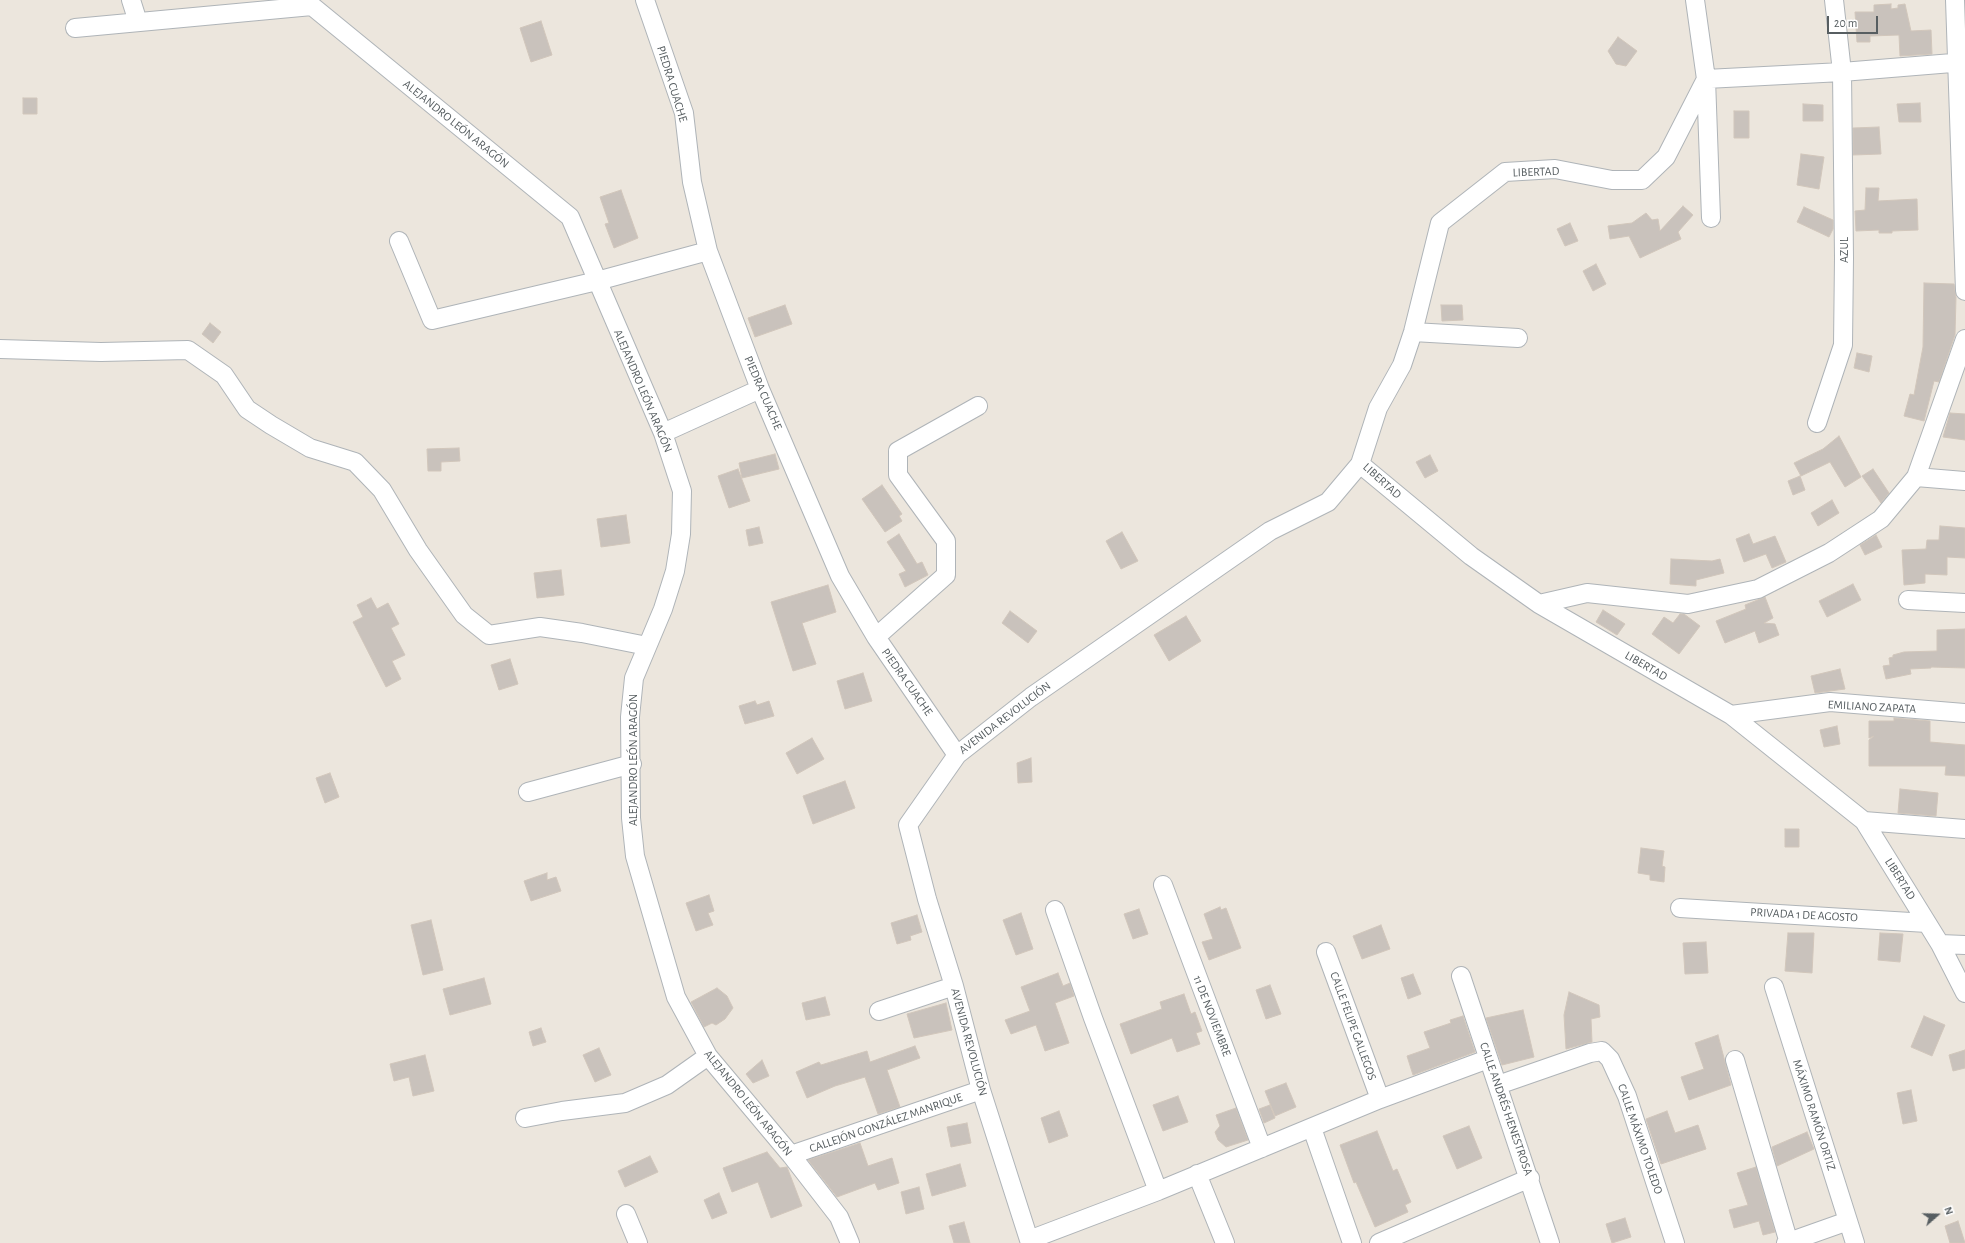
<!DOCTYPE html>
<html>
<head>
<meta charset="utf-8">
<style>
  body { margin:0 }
  #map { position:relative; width:1965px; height:1243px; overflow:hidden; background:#ece6dd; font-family:"Alegreya Sans",sans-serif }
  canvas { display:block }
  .north { position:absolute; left:1917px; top:1195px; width:40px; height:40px; -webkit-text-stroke:3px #fff; paint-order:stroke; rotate:70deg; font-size:11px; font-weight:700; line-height:16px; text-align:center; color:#575e61 }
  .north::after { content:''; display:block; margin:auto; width:14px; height:18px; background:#575e61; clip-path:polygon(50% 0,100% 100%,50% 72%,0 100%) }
  .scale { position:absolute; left:1827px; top:16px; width:51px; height:18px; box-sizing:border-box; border:2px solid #575e61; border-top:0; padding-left:5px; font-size:12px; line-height:14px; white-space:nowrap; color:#575e61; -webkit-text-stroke:3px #fff; paint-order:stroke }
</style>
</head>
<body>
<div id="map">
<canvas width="1965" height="1243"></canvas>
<div class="north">N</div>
<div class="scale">20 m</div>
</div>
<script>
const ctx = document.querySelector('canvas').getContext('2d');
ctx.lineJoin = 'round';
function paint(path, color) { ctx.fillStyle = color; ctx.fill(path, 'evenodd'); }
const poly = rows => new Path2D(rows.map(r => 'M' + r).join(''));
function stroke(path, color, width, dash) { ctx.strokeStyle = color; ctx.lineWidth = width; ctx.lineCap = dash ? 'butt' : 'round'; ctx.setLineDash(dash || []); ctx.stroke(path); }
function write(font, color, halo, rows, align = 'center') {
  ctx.font = font + ' "Alegreya Sans",sans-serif'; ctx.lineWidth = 3; ctx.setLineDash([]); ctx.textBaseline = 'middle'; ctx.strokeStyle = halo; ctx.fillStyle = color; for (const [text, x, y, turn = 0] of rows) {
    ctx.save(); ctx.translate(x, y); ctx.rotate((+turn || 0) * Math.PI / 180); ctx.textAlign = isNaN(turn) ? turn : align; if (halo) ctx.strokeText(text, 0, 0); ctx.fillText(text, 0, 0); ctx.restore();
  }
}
const building = poly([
  [1891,4,1891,9,1898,8,1898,5,1905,4,1911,31,1931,30,1932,54,1900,56,1899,35,1870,36,1870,42,1857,42,1855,12,1874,12,1874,5,1891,4],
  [541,21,552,55,531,62,520,28,541,21],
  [1618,37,1637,51,1626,66,1616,64,1608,51,1618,37],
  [23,98,37,98,37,114,23,114,23,98],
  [1920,103,1921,122,1899,122,1897,104,1920,103],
  [1803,104,1823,105,1823,121,1803,121,1803,104],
  [1734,111,1749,111,1749,138,1734,138,1734,111],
  [1879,127,1881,154,1853,155,1853,128,1879,127],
  [1801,154,1824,157,1819,189,1797,185,1801,154],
  [1866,188,1879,188,1878,201,1917,199,1918,230,1892,231,1892,233,1879,233,1879,230,1856,231,1855,211,1865,210,1866,188],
  [621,190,638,238,614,248,605,224,609,223,600,197,621,190],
  [1683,206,1693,215,1678,232,1681,239,1640,258,1629,236,1610,239,1608,226,1632,223,1646,213,1652,220,1658,219,1660,231,1683,206],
  [1804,207,1833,220,1833,229,1829,237,1797,222,1804,207],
  [1570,223,1578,241,1565,246,1557,229,1570,223],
  [1596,264,1606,284,1593,291,1583,271,1596,264],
  [1924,283,1954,284,1956,297,1955,335,1939,382,1934,381,1924,421,1904,416,1910,394,1914,395,1923,347,1924,283],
  [785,305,792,324,755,337,748,318,785,305],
  [1441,305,1462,305,1463,320,1442,321,1441,305],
  [210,323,221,332,213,343,202,334,210,323],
  [1857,353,1872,356,1869,372,1854,368,1857,353],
  [1950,413,1965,414,1965,440,1943,437,1950,413],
  [1839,436,1861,477,1845,487,1830,462,1801,476,1794,463,1823,449,1839,436],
  [459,448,460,461,441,462,441,471,428,471,427,449,459,448],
  [775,454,779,469,742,478,739,463,775,454],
  [1430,455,1438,471,1425,478,1416,462,1430,455],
  [738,469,750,501,729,508,718,476,738,469],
  [1873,469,1889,493,1881,503,1862,476,1873,469],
  [1800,476,1805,490,1793,495,1788,481,1800,476],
  [882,485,902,514,899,516,902,521,885,532,862,499,882,485],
  [1832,500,1839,513,1818,526,1811,513,1832,500],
  [626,515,630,543,601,547,597,519,626,515],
  [1940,526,1965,528,1965,558,1947,557,1947,575,1925,574,1925,583,1904,585,1902,550,1926,549,1927,540,1939,540,1940,526],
  [759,527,763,543,749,546,746,530,759,527],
  [1122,532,1138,561,1121,569,1106,541,1122,532],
  [899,534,917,564,922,562,928,575,905,587,899,574,906,571,887,542,899,534],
  [1749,534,1753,544,1775,536,1786,562,1772,568,1766,554,1744,562,1736,539,1749,534],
  [1876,535,1882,547,1865,555,1860,545,1876,535],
  [1671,559,1712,561,1720,559,1724,573,1696,580,1696,586,1670,584,1671,559],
  [561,570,564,595,537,598,534,573,561,570],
  [1853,584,1861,600,1827,617,1819,601,1853,584],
  [828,585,836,612,802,623,816,664,793,671,771,602,828,585],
  [1765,597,1773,618,1764,623,1775,624,1779,635,1759,643,1755,631,1725,643,1716,621,1746,609,1745,605,1765,597],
  [371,598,377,609,388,603,399,624,391,628,405,655,392,661,401,679,386,687,353,622,363,617,357,605,371,598],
  [1603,610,1625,624,1617,635,1596,622,1603,610],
  [1010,611,1037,631,1028,643,1002,623,1010,611],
  [1680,614,1684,614,1700,626,1679,654,1652,634,1664,617,1673,623,1680,614],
  [1186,616,1201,641,1169,661,1154,635,1186,616],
  [1965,629,1965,668,1931,667,1931,668,1910,669,1911,674,1886,679,1883,666,1890,665,1889,658,1893,657,1893,655,1904,652,1937,651,1937,630,1965,629],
  [510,659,518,684,499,690,491,665,510,659],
  [1840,669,1845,689,1815,693,1811,676,1840,669],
  [863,673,872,701,845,709,837,681,863,673],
  [755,701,757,705,769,701,774,716,745,724,739,706,755,701],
  [1894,718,1930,721,1930,742,1965,745,1965,776,1945,775,1946,766,1869,766,1869,740,1874,736,1869,738,1869,721,1894,721,1894,718],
  [1837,726,1840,744,1824,747,1820,730,1837,726],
  [812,738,824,759,797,774,786,753,812,738],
  [1031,758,1032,782,1018,783,1017,763,1031,758],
  [330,773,339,797,325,803,316,778,330,773],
  [845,781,855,808,813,824,803,796,845,781],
  [1900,789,1938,793,1936,816,1898,813,1900,789],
  [1785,829,1799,829,1799,847,1785,847,1785,829],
  [1641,848,1664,851,1662,866,1665,867,1664,882,1650,880,1650,875,1638,873,1641,848],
  [547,873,547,880,556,877,561,891,531,901,524,881,547,873],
  [709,895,714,911,708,913,713,925,696,931,686,903,709,895],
  [1220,907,1221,910,1226,908,1241,948,1209,960,1202,942,1213,939,1204,914,1220,907],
  [1139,909,1148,934,1133,939,1124,914,1139,909],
  [1021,913,1033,949,1016,955,1003,920,1021,913],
  [917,915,922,932,910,936,911,940,897,944,891,923,917,915],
  [431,920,443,970,423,975,411,925,431,920],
  [1381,925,1390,949,1362,959,1353,936,1381,925],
  [1788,933,1814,933,1812,973,1785,971,1788,933],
  [1880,933,1903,934,1900,962,1878,960,1880,933],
  [1706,942,1708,973,1685,974,1683,943,1706,942],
  [1058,973,1063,986,1070,983,1074,996,1055,1003,1069,1043,1045,1051,1036,1025,1011,1034,1005,1020,1030,1011,1021,987,1058,973],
  [1413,974,1421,994,1408,999,1401,978,1413,974],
  [484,978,491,1004,450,1015,443,989,484,978],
  [1270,985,1281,1014,1266,1019,1256,990,1270,985],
  [717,988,727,996,733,1008,725,1019,716,1025,712,1023,704,1027,691,1002,717,988],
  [1569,992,1599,1005,1600,1017,1591,1019,1592,1042,1566,1049,1564,1015,1569,992],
  [1184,994,1191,1014,1195,1012,1202,1031,1196,1033,1200,1044,1177,1052,1172,1038,1131,1054,1120,1024,1162,1009,1160,1002,1184,994],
  [825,997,830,1015,806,1020,802,1003,825,997],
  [946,1003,952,1030,914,1038,907,1014,946,1003],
  [1523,1010,1534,1057,1502,1065,1486,1018,1523,1010],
  [1463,1016,1475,1052,1413,1075,1407,1056,1430,1048,1424,1032,1451,1023,1450,1020,1463,1016],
  [1924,1016,1945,1025,1932,1056,1911,1047,1924,1016],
  [541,1028,546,1042,533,1046,529,1032,541,1028],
  [1718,1035,1731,1085,1689,1100,1681,1077,1704,1069,1695,1043,1718,1035],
  [915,1046,920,1058,887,1070,900,1107,878,1114,865,1077,835,1086,807,1098,796,1072,819,1062,821,1065,867,1051,870,1062,915,1046],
  [599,1048,611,1075,595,1082,583,1055,599,1048],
  [1965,1050,1965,1068,1953,1071,1949,1055,1965,1050],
  [425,1055,434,1091,413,1096,409,1077,394,1081,390,1064,425,1055],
  [762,1060,769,1076,753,1083,746,1074,762,1060],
  [1286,1083,1296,1107,1275,1116,1265,1091,1286,1083],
  [1911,1090,1917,1121,1903,1124,1897,1093,1911,1090],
  [1178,1096,1188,1122,1163,1131,1153,1105,1178,1096],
  [1270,1105,1275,1118,1264,1123,1259,1109,1270,1105],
  [1236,1108,1248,1140,1226,1147,1218,1140,1215,1132,1220,1126,1216,1115,1236,1108],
  [1059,1111,1068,1136,1049,1143,1041,1118,1059,1111],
  [1667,1111,1675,1133,1698,1125,1706,1149,1661,1164,1646,1119,1667,1111],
  [967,1123,971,1143,951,1147,947,1127,967,1123],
  [1469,1126,1482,1158,1457,1169,1443,1136,1469,1126],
  [1377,1131,1393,1171,1397,1169,1411,1202,1405,1205,1408,1212,1375,1227,1356,1182,1354,1183,1340,1145,1377,1131],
  [1807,1132,1814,1149,1777,1166,1772,1147,1807,1132],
  [860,1143,868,1166,892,1158,899,1183,878,1190,875,1183,837,1197,808,1160,860,1143],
  [767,1152,780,1168,787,1167,802,1206,771,1218,758,1182,732,1192,723,1168,767,1152],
  [650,1156,658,1172,625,1187,618,1171,650,1156],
  [960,1164,966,1186,932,1196,926,1174,960,1164],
  [1756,1167,1775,1232,1763,1235,1759,1221,1734,1228,1729,1210,1748,1205,1737,1173,1756,1167],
  [919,1187,924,1209,906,1214,901,1192,919,1187],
  [719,1193,727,1213,712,1219,704,1200,719,1193],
  [1625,1218,1631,1237,1612,1243,1606,1224,1625,1218],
  [1958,1221,1965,1243,1950,1243,1945,1226,1958,1221],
  [964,1222,970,1243,954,1243,949,1226,964,1222]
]);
paint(building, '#c9c2bc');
stroke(building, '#d1c6bb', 1);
const minor = poly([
  [131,0,138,22],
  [645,0,684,113,692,182,708,251,760,389,840,576,876,637,957,755],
  [1695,0,1706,79,1711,218],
  [1955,0,1965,291],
  [312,6,570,217,663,433,682,491,681,534,675,571,663,609,634,678,630,717,631,818,635,856,676,997,708,1056,791,1155,839,1217,850,1243],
  [75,28,312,6],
  [399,241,432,320,597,281,708,251],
  [1413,332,1518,338],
  [0,349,101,352,188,350,224,375,247,409,271,425,310,448,355,462,382,490,418,550,464,615,489,635,540,627,582,633,647,646],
  [1817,423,1843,345,1844,258,1842,72,1834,0],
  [663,433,760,389],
  [1360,464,1471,556,1539,604,1731,715,1864,821,1940,944,1965,993],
  [1916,477,1965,481],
  [1908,600,1965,603],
  [1539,604,1587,593,1688,604,1758,589,1829,553,1881,519,1916,477,1965,339],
  [876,637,946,575,946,541,898,475,898,451,978,406],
  [1731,715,1830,702,1965,713],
  [528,792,632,764],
  [1864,821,1965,829],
  [1163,885,1262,1148],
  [1680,908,1927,923],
  [1055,910,1093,1018,1158,1191],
  [1940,944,1965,945],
  [1326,952,1380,1099],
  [1461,976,1550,1243],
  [1774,987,1855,1243],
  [879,1011,954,986],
  [1735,1060,1789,1243],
  [1498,1085,1590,1053,1602,1051,1610,1059,1627,1096,1675,1243],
  [525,1118,562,1111,625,1103,667,1085,708,1056],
  [1312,1128,1352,1243],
  [791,1155,981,1090],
  [1197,1174,1225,1243],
  [626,1214,638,1243],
  [1029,1240,1158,1191,1380,1099,1488,1059],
  [1030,1243,981,1090,954,986,927,899,908,825,957,755,1031,697,1270,531,1328,502,1360,464,1378,408,1402,365,1413,332,1440,223,1505,172,1555,169,1612,180,1642,180,1666,157,1706,79,1842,72,1965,62],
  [1379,1243,1530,1178],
  [1786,1243,1848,1221]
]);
stroke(minor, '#afb4b8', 20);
stroke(minor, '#fff', 18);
write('12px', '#575e61', '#fff', [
  ["PIEDRA CUACHE",672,84,73],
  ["ALEJANDRO LEÓN ARAGÓN",456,124,39],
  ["LIBERTAD",1536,172,-2],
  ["AZUL",1844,250,-90],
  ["ALEJANDRO LEÓN ARAGÓN",643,391,67],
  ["PIEDRA CUACHE",763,393,67],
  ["LIBERTAD",1382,481,42],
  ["LIBERTAD",1646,666,30],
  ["PIEDRA CUACHE",907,682,55],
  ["EMILIANO ZAPATA",1872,707,3],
  ["AVENIDA REVOLUCIÓN",1005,718,-37],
  ["ALEJANDRO LEÓN ARAGÓN",633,760,-90],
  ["LIBERTAD",1900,879,58],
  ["PRIVADA 1 DE AGOSTO",1804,915,3],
  ["11 DE NOVIEMBRE",1212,1016,69],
  ["CALLE FELIPE GALLEGOS",1353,1026,70],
  ["AVENIDA REVOLUCIÓN",969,1042,75],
  ["ALEJANDRO LEÓN ARAGÓN",748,1103,51],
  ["CALLE ANDRÉS HENESTROSA",1506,1109,71],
  ["MÁXIMO RAMÓN ORTIZ",1814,1115,72],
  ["CALLEJÓN GONZÁLEZ MANRIQUE",886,1123,-19],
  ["CALLE MÁXIMO TOLEDO",1640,1139,71]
]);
</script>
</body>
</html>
